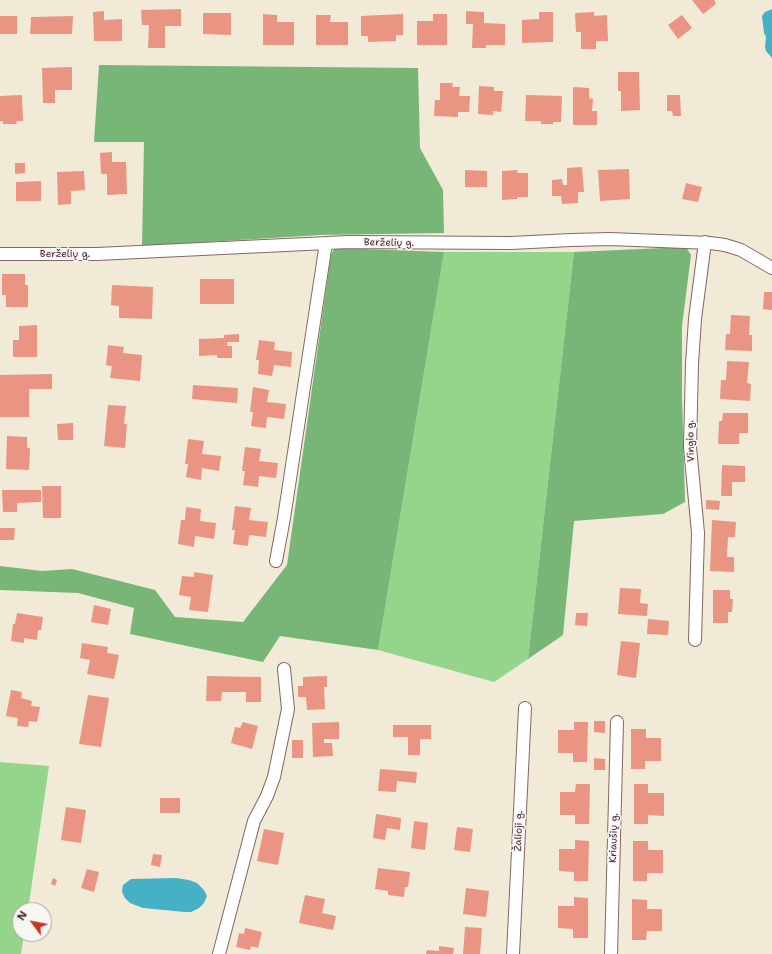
<!DOCTYPE html>
<html>
<head>
<meta charset="utf-8">
<style>
  body { margin:0 }
  #map { position:relative; width:772px; height:954px; overflow:hidden; background:#f1ead7; font-family:"Shantell Sans",sans-serif }
  canvas { display:block }
  .north { position:absolute; left:12px; top:902px; width:40px; height:40px; box-sizing:border-box; background:#f6f6f2; border:1px solid #b1a0a2; border-radius:50%; rotate:302deg; font-size:11px; font-weight:700; line-height:16px; text-align:center; color:#4a1f2b }
  .north::after { content:''; display:block; margin:auto; width:14px; height:18px; background:#c8321e; clip-path:polygon(50% 0,100% 100%,50% 72%,0 100%) }
</style>
</head>
<body>
<div id="map">
<canvas width="772" height="954"></canvas>
<div class="north">N</div>
</div>
<script>
const ctx = document.querySelector('canvas').getContext('2d');
ctx.lineJoin = 'round';
function paint(path, color) { ctx.fillStyle = color; ctx.fill(path, 'evenodd'); }
const poly = rows => new Path2D(rows.map(r => 'M' + r).join(''));
function stroke(path, color, width, dash) { ctx.strokeStyle = color; ctx.lineWidth = width; ctx.lineCap = dash ? 'butt' : 'round'; ctx.setLineDash(dash || []); ctx.stroke(path); }
function write(font, color, halo, rows, align = 'center') {
  ctx.font = font + ' "Shantell Sans",sans-serif'; ctx.lineWidth = 3.5; ctx.setLineDash([]); ctx.textBaseline = 'middle'; ctx.strokeStyle = halo; ctx.fillStyle = color; for (const [text, x, y, turn = 0] of rows) {
    ctx.save(); ctx.translate(x, y); ctx.rotate((+turn || 0) * Math.PI / 180); ctx.textAlign = isNaN(turn) ? turn : align; if (halo) ctx.strokeText(text, 0, 0); ctx.fillText(text, 0, 0); ctx.restore();
  }
}
paint(poly([
  [444,252,574,252,528,659,494,682,378,650],
  [0,762,49,766,28,910,20,910,20,934,24,934,21,954,0,954]
]), '#94d48b');
paint(poly([
  [99,65,418,68,420,148,443,190,444,233,320,235,142,246,144,142,94,142],
  [686,247,691,255,682,326,682,396,685,502,663,514,574,521,563,635,528,659,574,252],
  [335,248,444,252,378,650,280,636,263,662,130,634,134,608,78,593,0,590,0,566,42,571,72,569,155,590,175,617,243,622,287,565,331,254]
]), '#77b677');
paint(poly([
  [772,9,772,58,766,51,765,47,766,37,764,33,762,16,765,12],
  [176,878,189,880,197,883,204,890,207,896,204,903,199,908,191,912,185,912,143,908,130,903,125,898,122,892,123,885,131,879]
]), '#46b0c4');
paint(poly([
  [692,0,714,0,716,4,703,14],
  [181,9,181,26,165,26,165,48,148,48,149,25,142,25,141,10],
  [104,11,104,20,122,19,122,41,94,41,93,12],
  [466,11,484,12,484,23,505,24,505,45,486,45,486,48,472,48,473,24,466,24],
  [539,12,553,12,553,42,522,43,522,20,539,19],
  [594,12,594,16,607,15,608,41,596,41,596,49,581,49,581,32,576,32,575,13],
  [203,13,231,13,231,35,203,34],
  [263,14,277,15,277,22,294,22,294,45,263,45],
  [403,14,403,35,396,35,396,41,368,42,368,36,361,36,361,16],
  [433,14,447,14,447,45,417,45,417,21,433,21],
  [316,15,331,15,330,22,348,22,348,45,316,45],
  [682,15,692,28,678,39,668,25],
  [0,16,17,16,17,34,0,34],
  [73,16,72,34,30,34,31,17],
  [72,67,72,90,55,90,55,103,43,103,42,68],
  [618,72,639,72,640,110,621,111,621,91,618,91],
  [440,83,453,83,452,87,460,87,459,96,470,96,469,112,458,112,458,117,434,116,435,100,440,100],
  [479,86,494,87,494,91,503,91,501,112,493,111,493,115,478,114],
  [573,87,589,88,589,98,593,99,592,111,597,111,597,125,573,125],
  [22,95,23,121,16,121,17,124,3,124,3,121,0,121,0,96],
  [526,95,562,96,561,122,553,122,553,124,541,124,541,121,525,121],
  [667,95,680,95,681,116,673,116,672,111,667,111],
  [112,152,112,162,126,162,127,194,107,195,107,174,101,174,100,153],
  [15,163,25,163,25,173,15,174],
  [582,167,584,192,578,192,578,203,562,204,561,196,552,196,552,180,562,179,563,185,567,185,567,168],
  [629,169,630,199,600,201,598,170],
  [465,170,487,171,487,187,465,187],
  [518,170,517,173,528,173,528,197,517,197,517,199,502,200,502,171],
  [84,171,85,190,71,191,71,204,58,205,57,172],
  [41,181,41,201,16,201,16,182],
  [686,183,702,187,698,202,682,199],
  [2,274,25,274,25,285,28,285,28,307,6,307,6,295,2,295],
  [200,279,234,279,234,304,200,304],
  [112,285,153,287,152,319,119,318,119,306,111,305],
  [764,292,772,292,772,310,763,309],
  [731,315,750,316,749,335,752,335,752,351,725,350,726,334,730,334],
  [37,325,37,357,13,357,13,340,19,340,19,326],
  [239,334,239,342,227,342,227,346,232,346,232,358,217,358,217,355,199,356,199,339,224,338,224,335],
  [259,340,275,342,274,350,292,352,291,367,274,365,272,376,258,374,259,360,256,360],
  [108,345,124,347,123,353,142,355,140,381,110,378,112,366,106,365],
  [727,361,749,362,747,383,751,384,750,401,720,399,721,380,726,380],
  [52,374,52,389,29,389,29,417,0,417,0,375],
  [193,385,238,388,237,403,192,399],
  [253,387,269,390,267,402,286,404,284,419,267,417,266,428,251,426,253,412,250,412],
  [108,405,126,406,124,424,127,424,125,448,104,446],
  [723,413,748,413,748,433,739,433,739,444,718,444,719,421,722,421],
  [73,423,73,440,58,440,57,424],
  [7,436,27,437,27,448,30,448,29,470,6,469],
  [188,439,204,441,202,454,221,456,219,471,202,468,201,480,186,477,188,464,185,464],
  [245,447,261,449,259,461,278,463,276,478,259,476,258,487,243,485,245,471,242,471],
  [722,465,745,466,745,482,732,482,732,496,721,496],
  [42,486,61,486,61,518,43,518],
  [2,490,41,490,41,502,17,503,17,512,3,512],
  [706,500,720,501,719,510,706,509],
  [235,506,251,508,249,520,268,522,266,537,249,535,248,546,233,544,235,530,232,530],
  [186,507,201,509,200,521,216,523,214,539,195,536,194,547,178,544,181,520,185,520],
  [712,520,736,522,735,537,728,537,727,557,734,557,734,572,710,571],
  [0,528,15,528,14,540,0,540],
  [194,572,213,575,208,612,189,610,191,597,179,595,182,576,194,577],
  [620,588,641,589,640,603,648,604,647,616,618,614],
  [713,590,730,590,730,599,733,599,732,612,728,612,728,623,713,623],
  [94,605,111,609,108,625,91,622],
  [17,613,43,617,41,630,38,630,37,640,24,638,24,643,11,641,13,624,15,624],
  [576,613,588,613,587,626,575,625],
  [648,619,669,621,668,635,647,634],
  [621,641,640,643,636,678,617,675],
  [82,643,108,647,107,653,119,655,114,679,87,674,90,660,80,658],
  [207,676,261,677,261,702,246,702,246,692,222,692,221,701,206,701],
  [327,676,327,687,324,687,325,709,307,710,306,697,298,697,298,686,303,686,303,677],
  [11,690,22,692,21,698,32,701,31,706,40,707,37,722,29,721,28,727,17,726,18,718,6,716],
  [88,695,109,698,101,747,79,744],
  [594,721,605,721,605,733,594,732],
  [243,722,258,726,252,749,231,743,235,727,240,728],
  [339,722,339,739,324,739,324,743,332,743,333,756,313,757,312,723],
  [574,722,588,722,587,762,573,762,573,753,558,753,558,730,574,730],
  [393,725,431,725,431,739,420,739,420,755,408,755,408,737,393,737],
  [631,729,646,729,646,738,661,738,661,761,645,761,645,769,631,769],
  [292,740,303,740,303,758,292,758],
  [594,758,605,759,605,770,594,770],
  [380,769,417,772,416,783,397,781,396,792,378,791],
  [576,784,590,784,589,824,575,824,575,815,560,815,560,792,575,792],
  [634,784,648,784,648,793,664,793,664,816,648,815,648,824,634,824],
  [160,798,180,798,180,813,160,813],
  [66,807,86,810,81,843,61,840],
  [376,814,401,818,400,830,387,828,385,840,373,838],
  [414,821,428,823,425,850,411,848],
  [457,827,473,829,470,852,454,850],
  [264,829,284,833,278,865,257,861],
  [575,840,589,841,588,881,574,881,574,872,559,871,559,849,575,849],
  [633,841,648,841,648,850,663,850,663,873,647,873,647,881,633,881],
  [153,854,162,855,160,867,151,865],
  [378,868,410,872,408,887,405,887,404,897,388,895,388,891,375,889],
  [87,869,99,872,94,892,81,888],
  [53,878,57,880,55,886,51,884],
  [466,888,489,891,486,917,463,914],
  [305,895,325,899,322,913,336,916,333,930,299,923],
  [574,897,588,898,588,938,573,938,573,929,558,928,558,906,574,906],
  [632,899,647,900,647,909,662,909,662,931,647,931,646,940,632,940],
  [465,927,482,928,480,954,463,954],
  [245,928,262,932,258,948,251,946,250,950,236,947,239,933,244,934],
  [439,946,454,948,453,954,426,954,427,950,439,951]
]), '#ea9583');
const minor = poly([
  [0,254,97,254,348,242,511,243,571,240,610,239,710,243,725,245,741,250,772,268],
  [276,561,284,518,326,243],
  [695,640,698,533,690,447,692,364,695,319,705,242],
  [219,954,254,821,267,796,274,777,288,709,284,669],
  [513,954,525,708],
  [611,954,617,722]
]);
stroke(minor, '#846667', 14);
stroke(minor, '#fff', 12);
write('10px', '#4a1f2b', '#f6f6f2', [
  ["Berželių g.",389,243,1],
  ["Berželių g.",65,254],
  ["Vingio g.",691,441,-91],
  ["Žalioji g.",519,831,-88],
  ["Kriaušių g.",614,838,-88]
]);
</script>
</body>
</html>
